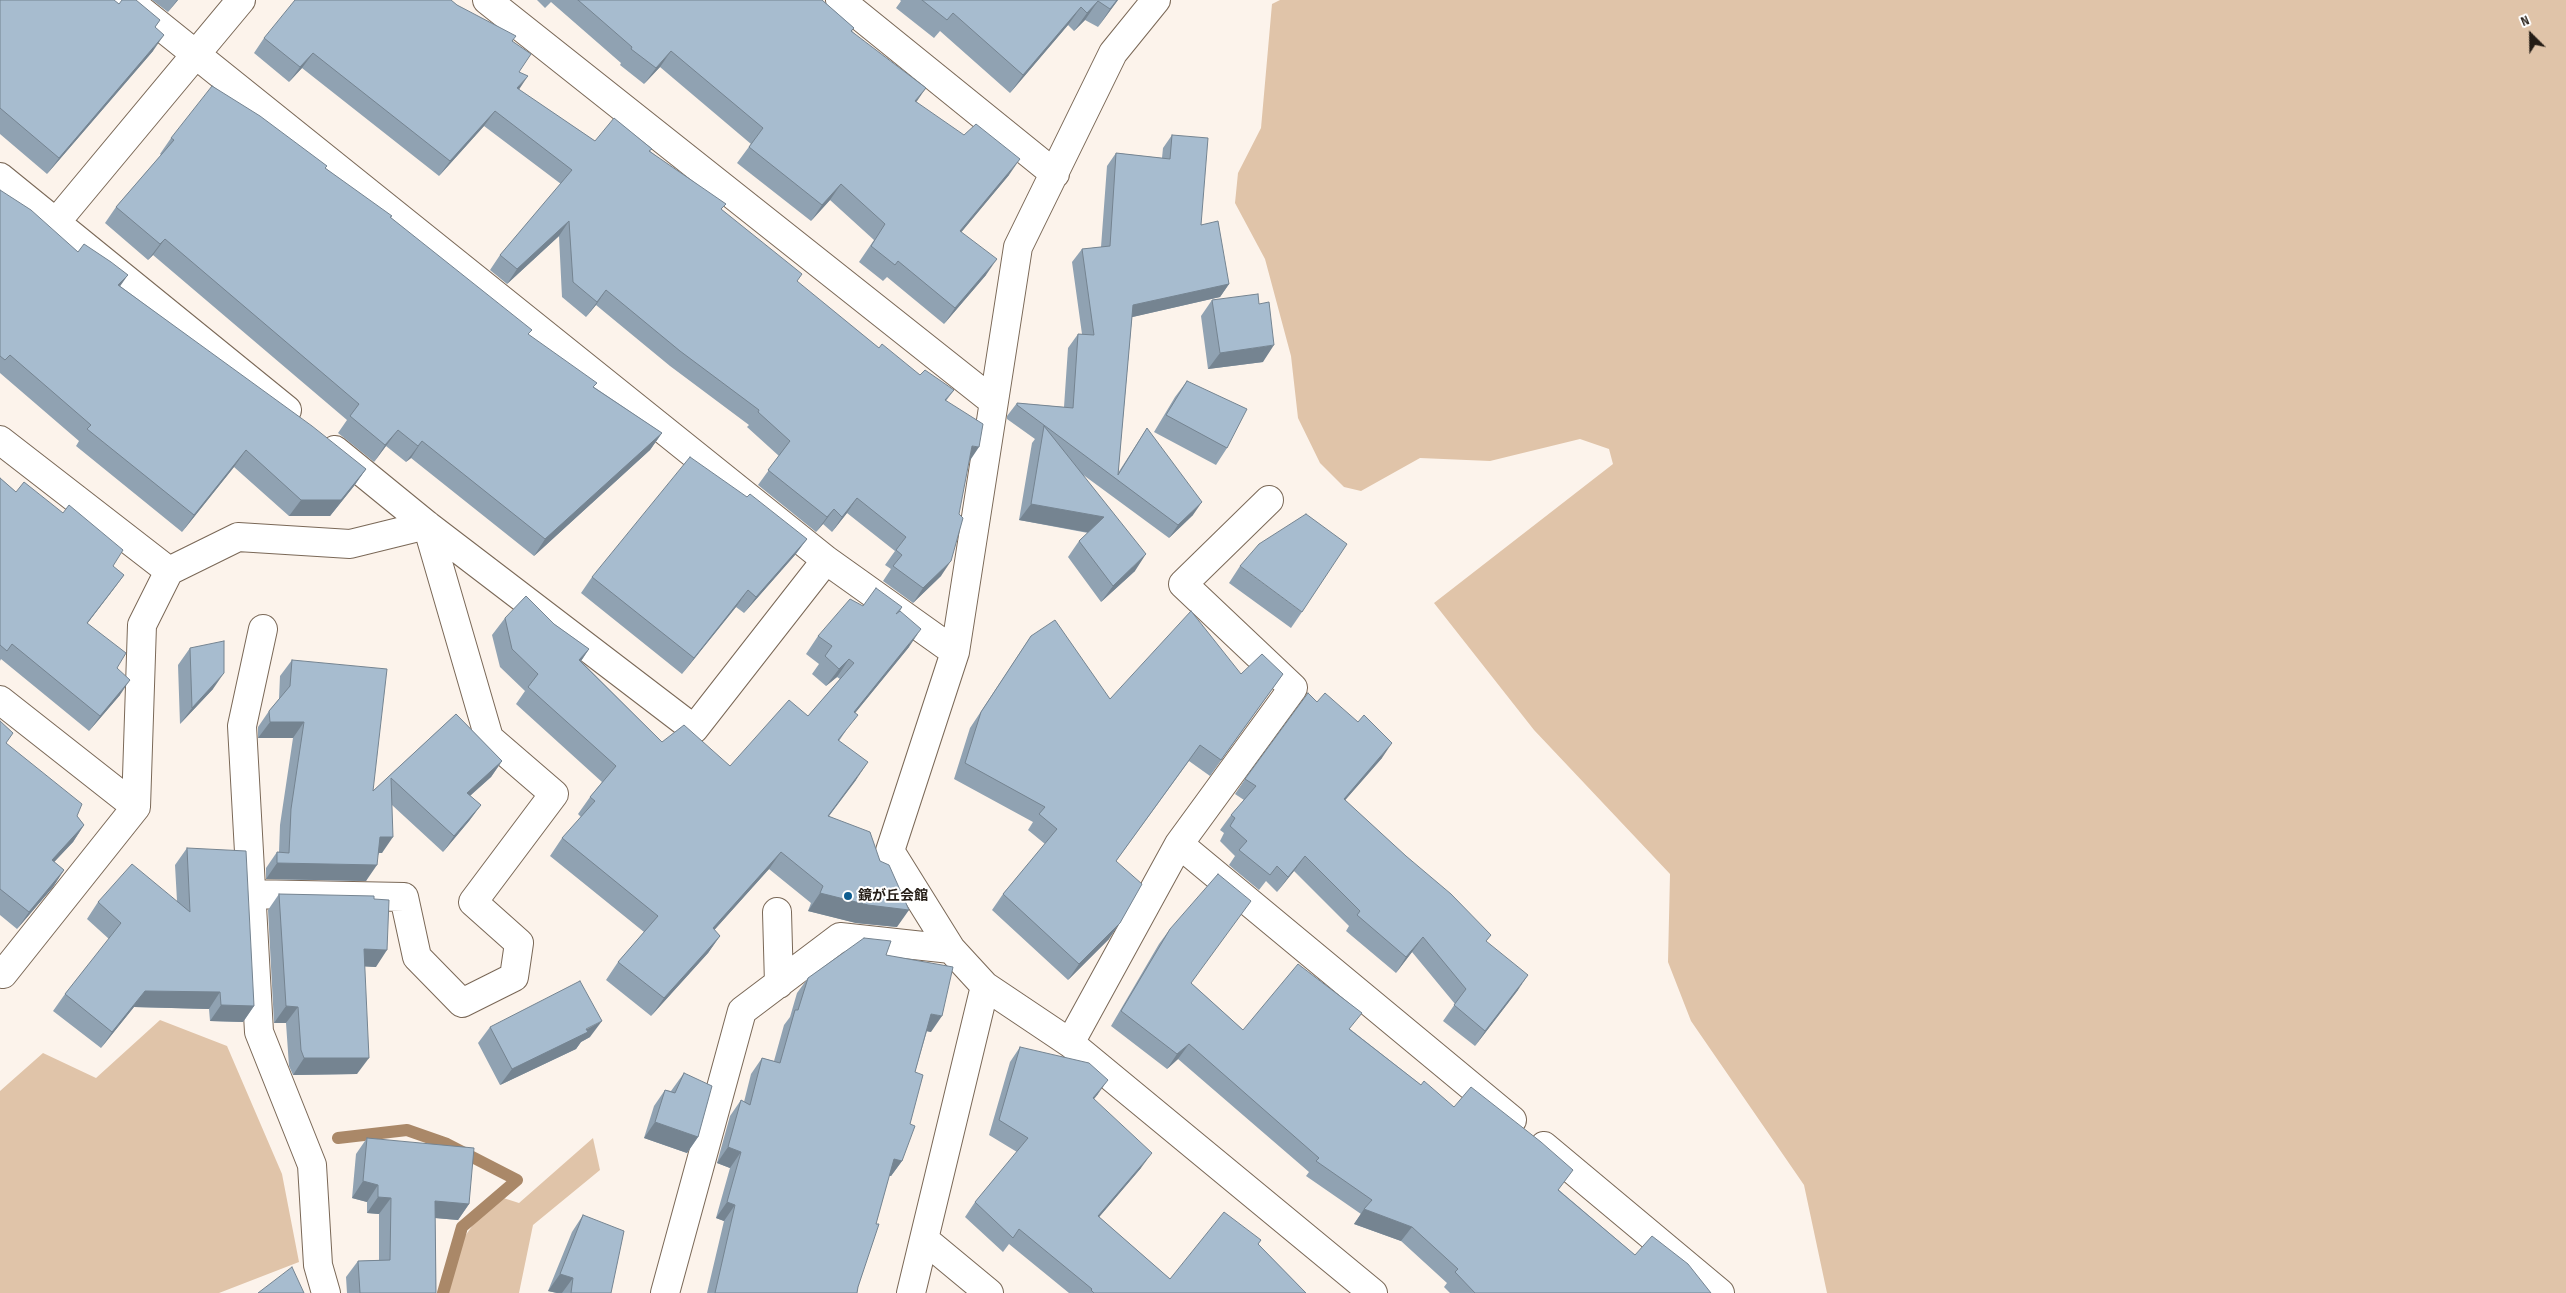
<!DOCTYPE html>
<html>
<head>
<meta charset="utf-8">
<style>
  body { margin:0 }
  #map { position:relative; width:2566px; height:1293px; overflow:hidden; background:#fcf3eb; font-family:"Sofia Sans Condensed",sans-serif }
  canvas { display:block }
  .north { position:absolute; left:2506px; top:10px; width:50px; height:50px; -webkit-text-stroke:4px #fff; paint-order:stroke; rotate:337deg; font-size:14px; font-weight:700; line-height:20px; text-align:center; color:#241c15 }
  .north::after { content:''; display:block; margin:auto; width:18px; height:22px; background:#241c15; clip-path:polygon(50% 0,100% 100%,50% 72%,0 100%) }
</style>
</head>
<body>
<div id="map">
<canvas width="2566" height="1293"></canvas>
<div class="north">N</div>
</div>
<script>
const ctx = document.querySelector('canvas').getContext('2d');
ctx.lineJoin = 'round';
function paint(path, color) { ctx.fillStyle = color; ctx.fill(path, 'evenodd'); }
const poly = rows => new Path2D(rows.map(r => 'M' + r).join(''));
function stroke(path, color, width, dash) { ctx.strokeStyle = color; ctx.lineWidth = width; ctx.lineCap = dash ? 'butt' : 'round'; ctx.setLineDash(dash || []); ctx.stroke(path); }
function write(font, color, halo, rows, align = 'center') {
  ctx.font = font + ' "Sofia Sans Condensed","Noto Sans JP",sans-serif'; ctx.lineWidth = 4; ctx.setLineDash([]); ctx.textBaseline = 'middle'; ctx.strokeStyle = halo; ctx.fillStyle = color; for (const [text, x, y, turn = 0] of rows) {
    ctx.save(); ctx.translate(x, y); ctx.rotate((+turn || 0) * Math.PI / 180); ctx.textAlign = isNaN(turn) ? turn : align; if (halo) ctx.strokeText(text, 0, 0); ctx.fillText(text, 0, 0); ctx.restore();
  }
}
paint(poly([
  [1280,0,2566,0,2566,1293,1827,1293,1804,1185,1691,1021,1668,962,1670,874,1534,730,1434,603,1613,464,1609,449,1580,439,1490,461,1420,458,1361,491,1344,487,1320,463,1298,418,1291,356,1265,259,1235,203,1238,173,1261,128,1272,4],
  [160,1020,227,1046,282,1174,299,1262,219,1293,0,1293,0,1091,43,1053,96,1078],
  [593,1138,600,1170,533,1225,519,1293,449,1293,451,1256,494,1195,519,1203]
]), '#e0c4a9');
stroke(poly([
  [338,1138,407,1130,447,1144,517,1180,462,1227,443,1293]
]), '#aa8868', 12);
const minor = poly([
  [128,0,826,560,955,652],
  [487,0,994,402],
  [840,0,1055,174],
  [1156,0,1113,53,1018,247,955,652,890,851,951,949,985,986,1070,1043,1373,1293],
  [0,177,287,410],
  [57,221,241,0],
  [0,440,169,571],
  [335,450,427,525,694,729,826,560],
  [263,629,242,726,259,1032,312,1165,318,1265,326,1293],
  [0,700,136,807],
  [1179,844,1512,1120],
  [777,912,779,984],
  [0,972,3,974,136,807,142,625,169,571,238,537,350,544,427,525,489,738,554,794,473,902,519,943,514,977,462,1003,417,957,404,897,250,894],
  [1070,1043,1179,844,1293,688,1183,584,1269,500],
  [1544,1146,1720,1293],
  [925,1240,989,1293],
  [665,1293,742,1011,840,937,951,949],
  [911,1293,985,986]
]);
stroke(minor, '#7a6857', 30);
stroke(minor, '#fff', 28);
paint(poly([
  [0,0,119,4,160,20,155,27,153,51,47,174,0,134],
  [152,0,178,0,168,12],
  [537,0,822,0,854,28,852,31,916,102,1009,175,961,232,986,275,944,324,887,277,883,281,859,262,874,240,830,200,811,221,737,163,751,144,660,67,644,84,620,65,621,63,551,2,545,8],
  [900,0,1118,0,1098,27,1085,20,1074,31,1068,25,1010,93,940,31,934,38,896,8,901,1],
  [457,5,513,41,519,72,519,90,595,141,650,151,722,210,797,282,879,348,920,375,954,390,946,401,969,461,941,576,913,603,883,581,891,569,885,565,895,551,847,513,832,532,823,524,816,532,758,485,779,456,747,427,749,425,670,366,596,305,586,317,562,297,559,236,507,284,490,270,500,255,561,184,484,126,439,176,302,68,289,82,254,53,264,38],
  [1172,135,1201,225,1229,284,1220,297,1132,317,1118,473,1147,428,1193,515,1169,538,1082,474,1135,571,1101,602,1068,557,1079,541,1088,533,1019,520,1032,443,1035,439,1007,419,1007,416,1017,403,1064,407,1068,348,1078,334,1082,334,1072,262,1082,249,1101,247,1107,166,1116,153,1162,158,1163,148],
  [171,138,325,168,390,217,529,335,594,387,662,433,650,450,534,556,411,458,406,462,386,446,374,462,338,433,347,420,153,255,148,260,105,223,116,207,161,155,160,154],
  [0,190,78,252,120,286,366,469,354,486,330,516,289,516,234,467,182,532,76,446,79,441,0,373],
  [1212,300,1263,362,1208,369,1201,316],
  [1187,381,1227,448,1216,465,1154,432,1175,397],
  [0,478,16,492,124,575,87,624,117,668,120,695,89,731,1,659,0,661],
  [807,539,795,555,744,613,736,607,682,674,581,593,592,577],
  [1240,566,1302,612,1291,628,1229,583],
  [863,606,902,607,900,611,909,647,855,713,845,732,839,741,856,780,829,816,897,927,856,923,808,911,811,903,769,869,714,930,720,936,708,953,651,1016,606,980,618,962,644,932,550,856,562,838,581,817,578,814,590,797,602,782,516,704,525,691,500,667,492,635,505,618,554,624,589,649,581,661,662,742,730,766,808,716,840,679,837,677,826,686,812,674,819,664,806,654,818,636],
  [1031,636,1110,699,1241,674,1283,674,1210,776,1189,761,1116,861,1109,939,1068,980,992,910,1003,894,1045,844,1028,830,1033,822,954,779,970,728],
  [190,648,213,689,180,724,178,665],
  [292,660,373,791,456,714,502,761,491,777,470,796,481,805,469,821,443,852,392,805,382,853,379,853,366,881,266,879,266,868,277,852,279,852,280,825,293,738,258,738,258,727,269,711,279,699,280,676],
  [1317,702,1382,758,1345,800,1491,935,1486,941,1518,990,1475,1046,1443,1021,1455,1004,1412,952,1396,973,1346,931,1349,926,1294,871,1277,892,1266,881,1259,890,1229,865,1235,856,1220,841,1224,833,1220,830,1231,815,1244,800,1235,794,1245,779],
  [0,721,6,743,77,816,84,825,73,842,54,862,64,870,53,887,17,929,0,915],
  [187,848,254,1006,243,1022,210,1021,209,1009,134,1007,101,1048,53,1011,65,994,109,939,87,919,98,902,177,901,175,865],
  [279,894,374,899,376,967,365,966,357,1074,293,1075,289,1066,286,1023,274,1023,268,910],
  [1170,929,1191,983,1243,1030,1350,1029,1421,1085,1454,1107,1559,1190,1635,1255,1711,1293,1450,1293,1444,1287,1447,1283,1401,1241,1354,1224,1361,1214,1306,1176,1309,1172,1178,1059,1167,1069,1111,1026,1159,944],
  [886,955,931,1032,927,1031,915,1072,910,1124,902,1161,891,1176,889,1176,858,1287,857,1293,707,1293,724,1221,716,1218,730,1168,717,1163,730,1116,741,1100,744,1102,751,1074,762,1058,774,1061,784,1025,790,1017,797,993,808,978],
  [490,1027,590,1037,581,1042,576,1049,500,1085,478,1043],
  [1020,1047,1098,1094,1094,1099,1141,1168,1099,1217,1170,1279,1261,1240,1258,1244,1306,1293,1069,1293,1009,1244,1003,1252,965,1217,975,1202,1017,1152,989,1135,1010,1062],
  [684,1073,698,1137,687,1153,644,1138,654,1106,665,1090,671,1091],
  [367,1138,469,1204,458,1220,435,1218,436,1293,347,1293,346,1277,358,1261,379,1260,379,1214,367,1213,367,1202,352,1198,356,1154],
  [583,1215,611,1293,557,1293,548,1291,572,1232]
]), '#90a2b2');
paint(poly([
  [177,0,178,0,168,12],
  [1117,0,1118,0,1098,27,1110,9],
  [1098,1,1085,20,1074,31,1087,13],
  [1081,7,1068,25,1010,93,1023,75],
  [164,35,153,51,47,174,59,158],
  [671,51,660,67,644,84,656,68],
  [313,53,302,68,289,82,300,67],
  [528,76,518,91,517,88],
  [926,88,915,104,915,101],
  [495,111,484,126,439,176,450,161],
  [1020,159,1009,175,949,247,960,231],
  [841,184,830,200,811,221,822,205],
  [569,221,559,236,507,284,517,269],
  [165,239,153,255,148,260,160,244],
  [997,259,986,275,944,324,955,308],
  [128,275,116,292,118,285],
  [1229,284,1220,297,1124,319,1133,305],
  [606,290,596,305,586,317,597,302],
  [1274,345,1263,362,1208,369,1220,353],
  [398,430,374,462,385,445],
  [662,433,650,450,534,556,545,539],
  [422,441,411,458,406,462,418,446],
  [972,446,979,447,969,462],
  [246,450,234,467,182,532,194,515],
  [366,469,354,486,330,516,289,516,301,500],
  [857,498,847,513,832,532,842,517],
  [1202,502,1193,515,1169,538,1178,525],
  [1031,504,1104,517,1092,533,1019,520],
  [834,509,823,524,816,532,827,517],
  [807,539,795,555,744,613,756,597],
  [1146,554,1135,571,1101,602,1113,586],
  [951,561,941,576,913,603,923,588],
  [124,575,113,590,76,638,87,623],
  [748,590,736,607,682,674,694,658],
  [921,629,909,647,842,729,854,712],
  [589,649,577,667,579,660],
  [849,659,837,677,826,686,839,669],
  [224,673,213,689,180,724,192,708],
  [130,680,120,695,89,731,100,716],
  [270,722,304,722,293,738,258,738],
  [1392,743,1382,758,1333,814,1344,799],
  [502,761,491,777,455,809,467,793],
  [868,762,856,780,816,833,828,816],
  [481,805,469,821,443,852,454,836],
  [84,825,73,842,41,876,52,860],
  [380,837,393,837,382,853,369,853],
  [781,852,769,869,700,946,713,928],
  [1305,856,1294,871,1277,892,1288,877],
  [277,863,377,865,366,881,266,879],
  [64,870,53,887,17,929,29,912],
  [820,893,909,910,897,927,856,923,808,911],
  [1120,923,1109,939,1068,980,1079,964],
  [720,936,708,953,651,1016,664,998],
  [1423,937,1412,952,1396,973,1406,957],
  [364,949,387,950,376,967,352,966],
  [1528,975,1518,990,1475,1046,1485,1031],
  [145,991,220,992,209,1009,134,1007,101,1048,112,1032],
  [221,1005,254,1006,243,1022,210,1021],
  [286,1006,298,1007,286,1023,274,1023],
  [931,1014,942,1016,931,1032,920,1030],
  [602,1021,590,1037,581,1042,576,1049,500,1085,512,1069],
  [1189,1044,1178,1059,1167,1069,1177,1054],
  [304,1058,369,1058,357,1074,293,1075],
  [1108,1080,1098,1094,1083,1112,1093,1098],
  [655,1122,698,1137,687,1153,644,1138],
  [728,1147,741,1152,730,1168,717,1163],
  [1152,1153,1141,1168,1088,1230,1098,1216],
  [894,1159,902,1161,891,1176,883,1174],
  [363,1181,378,1185,367,1202,352,1198],
  [378,1197,391,1198,379,1214,367,1213],
  [435,1201,469,1204,458,1220,424,1217],
  [727,1202,735,1205,724,1221,716,1218],
  [1364,1209,1412,1227,1401,1241,1354,1224],
  [560,1274,573,1278,562,1293,557,1293,548,1291]
]), '#758491');
const building = poly([
  [0,0,114,0,119,4,122,0,136,0,160,20,155,27,164,35,59,158,0,108,0,0],
  [295,0,451,0,457,5,516,36,512,41,531,54,519,72,528,76,517,88,595,141,614,118,652,149,649,151,726,204,721,209,802,274,797,281,879,348,882,344,920,375,925,370,954,390,945,400,983,424,979,447,972,446,959,514,963,518,951,561,923,588,893,566,902,555,896,550,906,537,857,498,842,517,834,509,827,517,768,470,790,441,758,412,759,410,680,351,606,290,597,302,573,282,569,221,517,269,500,255,572,170,495,111,450,161,313,53,300,67,264,38,295,0],
  [578,0,822,0,854,28,851,31,926,88,915,101,964,135,976,124,1020,159,960,231,997,259,955,308,898,261,895,265,871,246,885,224,841,184,822,205,749,147,763,128,671,51,656,68,631,49,632,47,578,0],
  [922,0,1117,0,1110,9,1098,1,1087,13,1081,7,1023,75,953,13,947,20,922,0],
  [212,86,260,116,327,166,325,168,392,216,390,217,532,330,528,334,597,383,593,387,662,433,545,539,422,441,418,446,398,430,385,445,350,416,359,404,165,239,160,244,116,207,174,140,171,138,212,86],
  [1172,135,1208,138,1201,225,1218,221,1229,284,1133,305,1118,475,1147,428,1202,502,1178,525,1017,405,1017,403,1073,408,1078,334,1094,335,1082,249,1110,246,1116,153,1170,159,1172,135],
  [0,190,31,210,78,252,84,244,111,262,128,275,118,285,312,426,366,469,341,500,301,500,246,450,194,515,87,429,91,425,10,355,5,360,0,356,0,190],
  [1258,294,1259,304,1269,302,1274,345,1220,353,1212,300,1258,294],
  [1187,381,1247,409,1227,448,1166,415,1187,381],
  [1044,426,1146,554,1113,586,1079,541,1104,517,1031,504,1044,426],
  [690,457,747,497,750,494,807,539,756,597,748,590,694,658,592,577,690,457],
  [0,478,16,492,24,482,63,513,69,505,123,550,113,566,124,575,87,623,126,653,117,668,130,680,100,716,12,644,7,651,0,645,0,478],
  [1306,514,1347,544,1302,612,1240,566,1259,544,1306,514],
  [876,588,902,607,896,614,900,611,921,629,854,712,858,715,838,740,868,762,828,816,870,832,880,861,889,865,909,910,868,905,820,893,823,886,781,852,713,928,720,936,664,998,618,962,658,916,562,838,595,801,590,797,616,766,528,687,538,674,512,649,505,618,526,596,554,624,589,649,579,660,662,742,684,725,730,766,789,700,808,716,854,663,849,659,839,669,825,656,832,646,818,636,850,599,863,606,876,588],
  [1191,611,1241,674,1262,654,1283,674,1221,760,1200,745,1116,861,1142,884,1120,923,1079,964,1003,894,1057,829,1039,814,1045,807,965,763,981,712,1031,636,1055,620,1110,699,1191,611],
  [224,641,224,673,192,708,190,648,224,641],
  [292,660,387,669,373,791,456,714,502,761,467,793,481,805,454,836,391,778,393,837,380,837,377,865,277,863,277,852,289,853,291,809,304,722,270,722,269,711,290,686,292,660],
  [1308,693,1317,702,1325,693,1358,722,1364,715,1392,743,1344,799,1406,856,1451,894,1491,935,1486,941,1528,975,1485,1031,1454,1005,1466,989,1423,937,1406,957,1357,915,1360,911,1305,856,1288,877,1277,866,1270,875,1239,850,1247,841,1230,826,1235,818,1231,815,1256,786,1245,779,1308,693],
  [0,721,13,733,6,743,82,804,77,816,84,825,52,860,64,870,29,912,0,889,0,721],
  [187,848,246,851,254,1006,221,1005,220,992,145,991,112,1032,65,994,121,923,98,902,132,864,190,912,187,848],
  [1218,874,1251,901,1191,983,1243,1030,1298,964,1362,1013,1349,1029,1421,1085,1424,1081,1454,1107,1471,1087,1541,1142,1573,1170,1558,1190,1635,1255,1652,1236,1688,1264,1711,1293,1475,1293,1455,1272,1458,1269,1412,1227,1364,1209,1372,1200,1316,1161,1319,1158,1189,1044,1177,1054,1121,1011,1170,929,1218,874],
  [279,894,374,896,374,899,389,900,387,950,364,949,369,1058,304,1058,301,1050,298,1007,286,1006,279,894],
  [864,938,891,941,886,955,953,967,942,1016,931,1014,915,1072,923,1075,910,1124,915,1126,902,1161,894,1159,876,1224,879,1224,858,1287,857,1293,715,1293,735,1205,727,1202,741,1152,728,1147,741,1100,750,1105,762,1058,780,1063,795,1010,798,1010,808,978,864,938],
  [580,981,602,1021,586,1029,588,1032,512,1069,490,1027,580,981],
  [1020,1047,1089,1063,1108,1080,1093,1098,1152,1153,1098,1216,1170,1279,1224,1212,1261,1240,1258,1244,1306,1293,1094,1293,1091,1290,1092,1289,1019,1229,1013,1238,975,1202,1028,1138,999,1120,1020,1047],
  [684,1073,712,1086,698,1137,655,1122,665,1090,675,1093,684,1073],
  [367,1138,474,1148,469,1204,435,1201,436,1293,360,1293,358,1261,390,1260,391,1198,378,1197,378,1185,363,1181,367,1138],
  [583,1215,624,1231,611,1293,571,1293,573,1278,560,1274,583,1215],
  [292,1267,304,1293,258,1293,292,1267]
]);
paint(building, '#a7bccf');
stroke(building, '#758491', 1);
for (const [x, y, r, color] of [
  [848,896,5,"#0e5c8f"]
]) { const dot = new Path2D(); dot.arc(x, y, r, 0, 2 * Math.PI); ctx.fillStyle = color; ctx.fill(dot); stroke(dot, '#fff', 2); }
write('bold 14px', '#241c15', '#fff', [
  ["鏡が丘会館",858,896]
], 'left');
</script>
</body>
</html>
